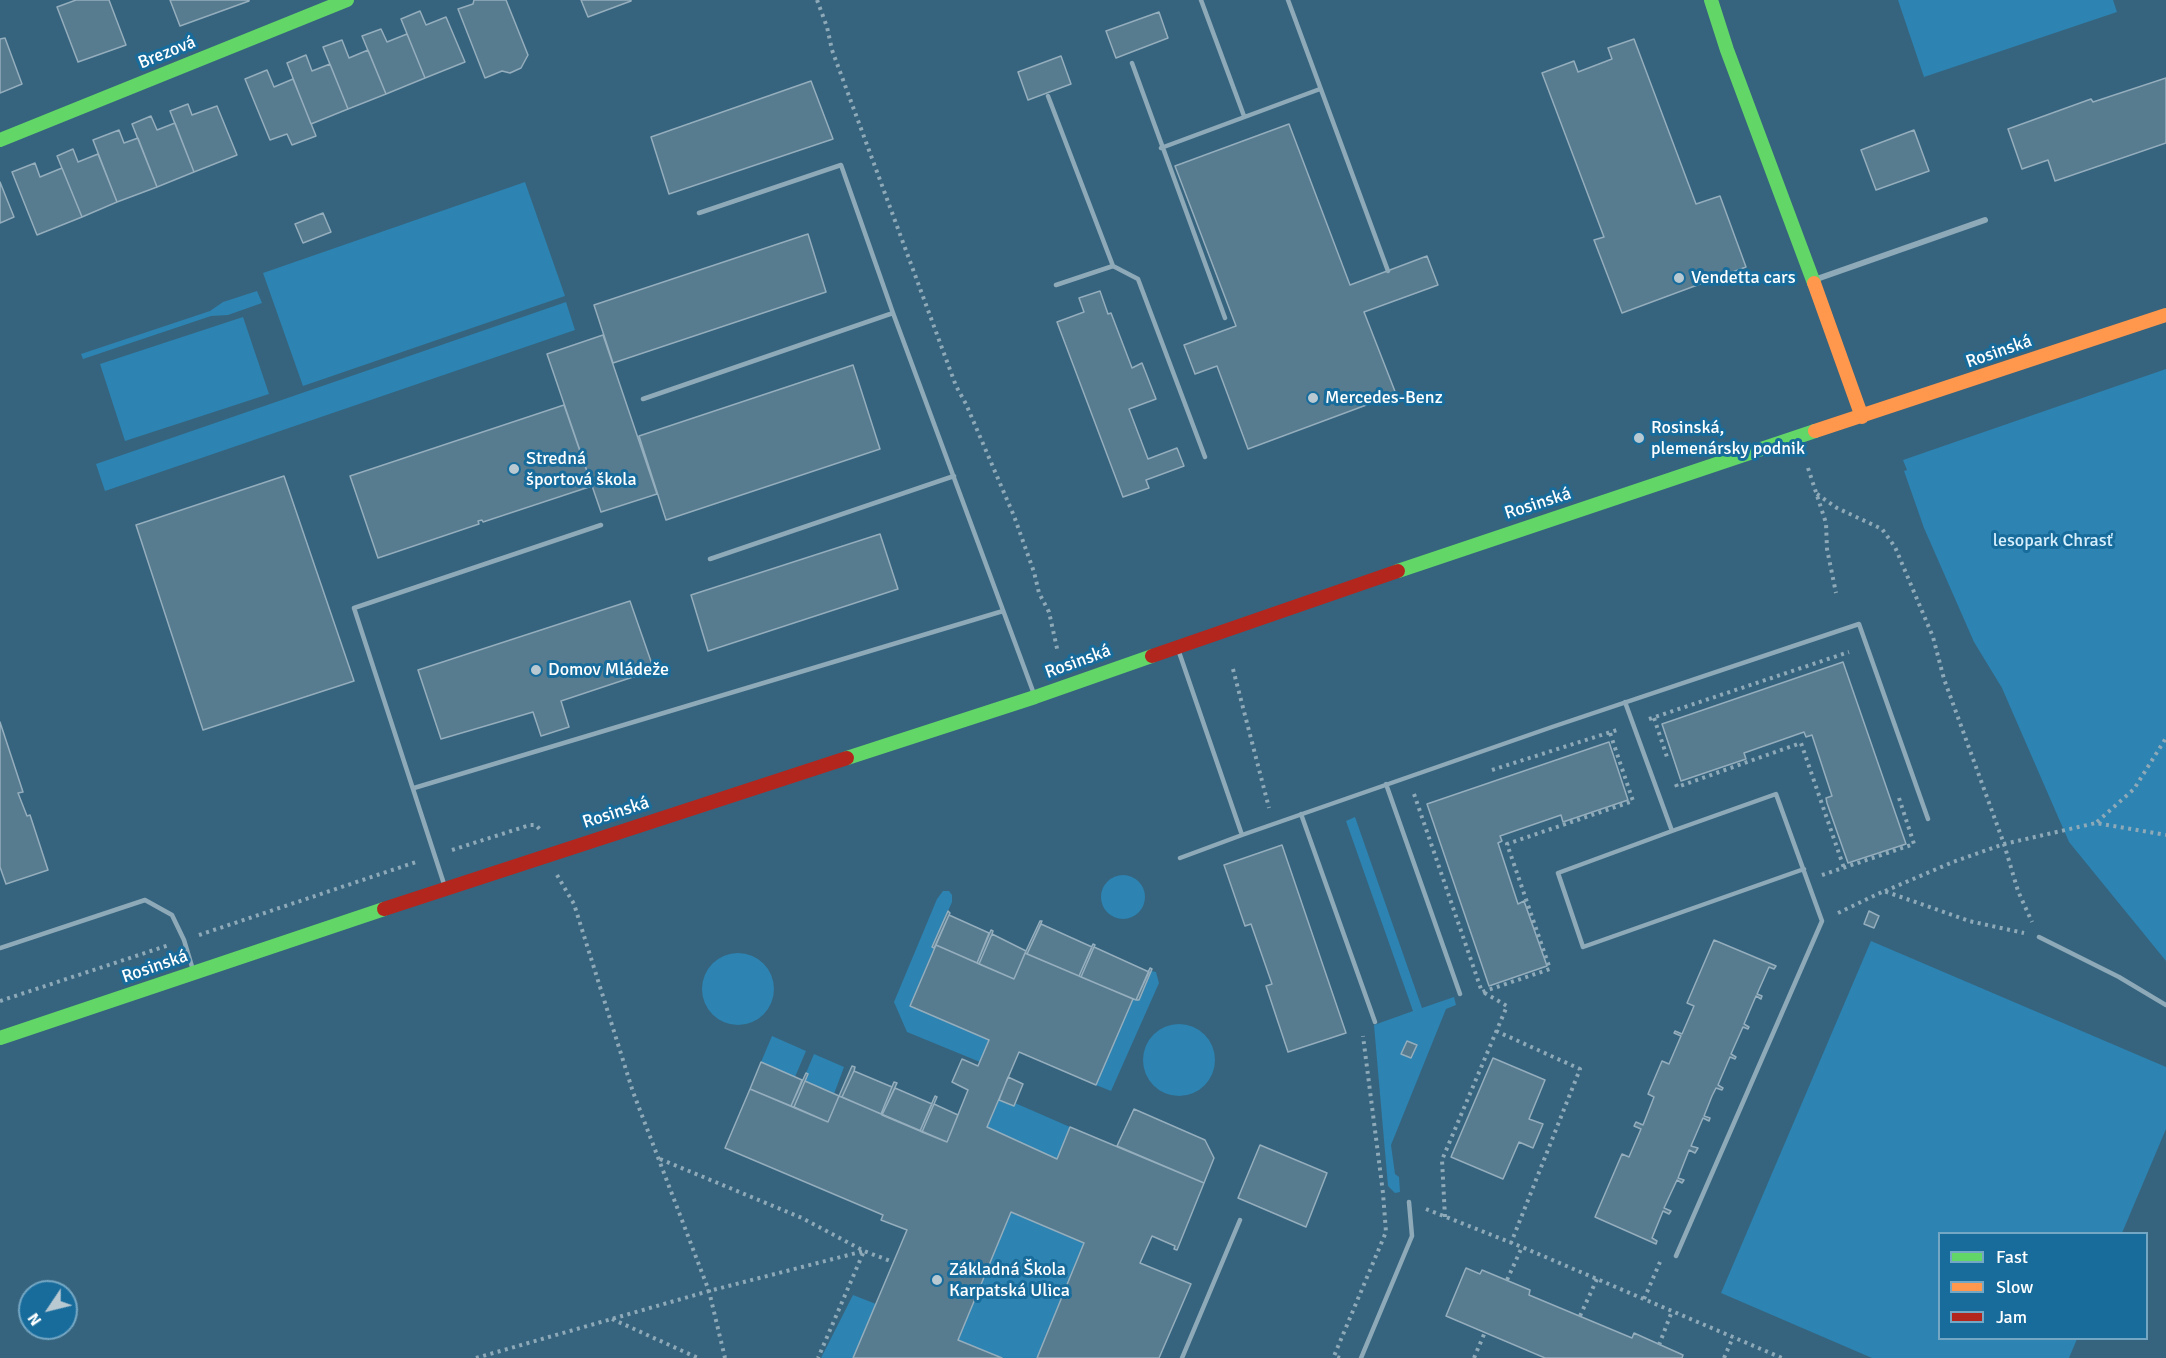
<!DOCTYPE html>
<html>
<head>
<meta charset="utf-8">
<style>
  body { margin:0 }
  #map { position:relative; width:2166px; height:1358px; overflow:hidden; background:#36647e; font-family:Signika,sans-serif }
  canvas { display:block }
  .legend { position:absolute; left:1938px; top:1232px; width:210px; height:108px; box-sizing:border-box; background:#186c9c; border:2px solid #74a7c4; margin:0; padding:8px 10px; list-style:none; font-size:18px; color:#fff }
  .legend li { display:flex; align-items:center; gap:12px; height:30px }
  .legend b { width:30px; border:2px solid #74a7c4 }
  .north { position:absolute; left:18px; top:1280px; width:60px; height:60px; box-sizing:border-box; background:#186c9c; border:2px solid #74a7c4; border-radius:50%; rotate:235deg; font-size:16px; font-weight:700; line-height:24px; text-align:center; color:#fff }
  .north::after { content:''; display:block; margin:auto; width:21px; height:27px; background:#b9c9d2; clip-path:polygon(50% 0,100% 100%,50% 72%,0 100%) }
</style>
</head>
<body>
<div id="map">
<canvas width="2166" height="1358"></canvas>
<ul class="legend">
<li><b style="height:8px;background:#63d668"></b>Fast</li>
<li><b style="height:8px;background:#ff974d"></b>Slow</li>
<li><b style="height:8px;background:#b3261e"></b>Jam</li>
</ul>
<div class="north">N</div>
</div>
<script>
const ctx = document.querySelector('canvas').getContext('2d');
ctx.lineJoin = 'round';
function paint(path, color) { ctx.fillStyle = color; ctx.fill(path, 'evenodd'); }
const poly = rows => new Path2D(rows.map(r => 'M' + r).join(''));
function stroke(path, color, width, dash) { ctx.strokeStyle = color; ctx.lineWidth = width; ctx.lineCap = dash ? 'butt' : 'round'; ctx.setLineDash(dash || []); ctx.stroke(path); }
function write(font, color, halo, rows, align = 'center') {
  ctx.font = font + ' Signika,sans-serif'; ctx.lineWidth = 6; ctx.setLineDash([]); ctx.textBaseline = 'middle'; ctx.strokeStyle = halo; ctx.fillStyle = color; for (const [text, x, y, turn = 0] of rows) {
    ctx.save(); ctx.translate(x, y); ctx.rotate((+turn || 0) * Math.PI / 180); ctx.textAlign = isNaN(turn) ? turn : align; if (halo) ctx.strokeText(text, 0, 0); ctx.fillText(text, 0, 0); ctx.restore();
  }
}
paint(poly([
  [1898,0,2113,0,2117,12,1924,77],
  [525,182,565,296,303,386,263,273],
  [257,291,262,303,228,315,211,316,83,359,81,354,210,311,223,302],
  [566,302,575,330,105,491,96,464],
  [243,317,269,394,125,441,100,364],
  [2166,369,2166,961,2069,842,2002,688,1974,642,1924,528,1904,471,1907,470,1903,460],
  [1355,817,1422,1008,1454,997,1456,1005,1446,1009,1391,1145,1395,1174,1399,1177,1400,1192,1395,1193,1388,1186,1374,1025,1413,1011,1346,821],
  '1101 897a22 22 0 1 1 44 0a22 22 0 1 1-44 0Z',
  [943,891,949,891,952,895,952,902,932,947,934,948,910,1006,989,1040,980,1062,907,1032,894,1002,937,899],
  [1871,941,2166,1067,2166,1129,2122,1233,1940,1234,1940,1338,2077,1339,2069,1358,1872,1358,1721,1293],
  '702 989a36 36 0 1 1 72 0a36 36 0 1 1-72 0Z',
  [1151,971,1156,972,1159,983,1111,1091,1096,1085,1133,999,1139,1000],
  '1143 1060a36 36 0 1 1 72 0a36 36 0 1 1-72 0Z',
  [772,1036,806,1051,795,1077,761,1062],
  [814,1054,844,1067,834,1094,805,1081,808,1074,806,1073],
  [999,1100,1013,1106,1015,1103,1070,1127,1057,1159,987,1127],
  [1011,1212,1084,1243,1037,1358,1002,1358,958,1340],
  [853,1295,876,1304,853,1358,821,1358]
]), '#2d83b1');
const building = poly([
  [76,0,109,0,126,45,78,62,57,7,76,0],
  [170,0,249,0,249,1,180,26,170,0],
  [474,0,506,0,528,55,521,68,510,73,502,71,485,78,458,9,473,4,474,0],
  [581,0,631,0,631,1,588,17,581,0],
  [420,11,426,25,446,17,465,62,425,78,401,19,420,11],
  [1159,12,1168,38,1116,58,1106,31,1159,12],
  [381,29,387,42,407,34,425,78,386,94,362,36,381,29],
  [5,38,22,84,0,93,0,39,5,38],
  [1634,39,1696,204,1720,196,1746,267,1622,313,1594,240,1604,237,1542,73,1574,61,1578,72,1612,59,1608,48,1634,39],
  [342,40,349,58,368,50,386,94,348,109,323,47,342,40],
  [306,55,312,71,330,64,348,109,311,124,287,63,306,55],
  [1061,56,1071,84,1028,100,1018,72,1061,56],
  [267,70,274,87,293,79,316,136,292,145,287,134,270,140,245,79,267,70],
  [2166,78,2166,143,2055,181,2048,160,2022,169,2008,129,2091,99,2093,102,2166,78],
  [811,81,833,139,669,194,651,137,811,81],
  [188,104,192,115,217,106,237,155,194,172,170,111,188,104],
  [151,116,157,130,175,123,194,172,157,187,132,124,151,116],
  [1289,124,1350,285,1427,256,1438,285,1364,312,1396,394,1248,449,1217,366,1195,374,1184,345,1236,326,1175,166,1289,124],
  [119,130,124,143,138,138,157,187,117,202,93,140,119,130],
  [1914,130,1929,171,1876,190,1861,150,1914,130],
  [73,149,78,162,98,154,117,202,82,217,57,156,73,149],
  [35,163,40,177,62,168,82,217,37,235,12,172,35,163],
  [0,182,14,217,0,223,0,182],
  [323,213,331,232,303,243,295,224,323,213],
  [808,234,826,292,613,363,594,305,808,234],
  [1100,291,1108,314,1111,313,1132,368,1142,363,1156,399,1129,409,1148,459,1177,448,1184,466,1146,480,1149,488,1123,497,1057,322,1084,312,1079,298,1100,291],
  [603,335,657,494,601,512,547,354,603,335],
  [853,365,880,449,666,520,639,436,853,365],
  [564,405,592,486,483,522,482,520,478,521,479,524,378,558,350,476,564,405],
  [284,476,354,681,203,730,136,525,284,476],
  [880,534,898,589,708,651,691,595,880,534],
  [630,601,654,670,561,701,569,727,541,736,533,712,441,739,418,670,630,601],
  [1843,662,1906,844,1848,863,1827,803,1826,798,1832,796,1812,735,1806,737,1804,732,1744,753,1746,759,1681,781,1662,724,1843,662],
  [0,722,23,792,18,793,27,816,30,815,48,870,6,884,0,867,0,722],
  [1609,742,1628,800,1563,822,1561,815,1500,836,1502,841,1498,843,1518,904,1524,901,1547,966,1489,986,1427,804,1609,742],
  [1282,845,1346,1033,1288,1052,1266,986,1272,984,1251,924,1245,926,1224,865,1282,845],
  [948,911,950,913,949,915,934,948,932,947,948,911],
  [1869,911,1879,916,1874,928,1864,924,1869,911],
  [949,915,989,933,977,963,936,945,949,915],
  [1040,921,1042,921,1027,954,1025,953,1040,921],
  [1041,924,1092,947,1079,976,1027,954,1041,924],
  [991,930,993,931,992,934,979,964,977,963,991,930],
  [992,934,1026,951,1014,979,979,964,992,934],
  [1714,940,1776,966,1774,969,1769,967,1757,994,1762,996,1761,999,1756,996,1744,1024,1749,1027,1748,1029,1743,1027,1731,1054,1736,1057,1735,1059,1730,1057,1718,1085,1723,1088,1722,1090,1716,1088,1712,1096,1704,1116,1710,1118,1709,1121,1703,1118,1691,1146,1698,1148,1695,1153,1689,1150,1678,1178,1684,1180,1682,1183,1677,1180,1664,1208,1671,1211,1669,1214,1663,1211,1652,1238,1657,1241,1656,1244,1595,1217,1622,1154,1629,1157,1641,1129,1634,1126,1636,1122,1643,1125,1654,1097,1648,1094,1662,1061,1669,1064,1681,1036,1674,1033,1675,1031,1682,1034,1694,1006,1687,1003,1714,940],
  [1093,944,1095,945,1094,947,1081,977,1079,976,1093,944],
  [936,945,1014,979,1025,953,1133,999,1096,1085,1019,1052,987,1127,1057,1159,1070,1127,1204,1183,1177,1250,1174,1249,1175,1246,1152,1236,1140,1263,1191,1284,1159,1358,1037,1358,1084,1243,1011,1212,958,1340,1002,1358,853,1358,907,1230,881,1220,883,1215,725,1148,750,1089,828,1122,839,1096,947,1142,968,1090,952,1082,962,1059,978,1066,989,1040,910,1006,936,945],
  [1094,947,1149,972,1136,1000,1081,977,1094,947],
  [1150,968,1152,969,1139,1000,1136,1000,1150,968],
  [1407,1041,1417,1045,1411,1058,1401,1054,1407,1041],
  [1493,1058,1545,1080,1529,1119,1543,1124,1533,1148,1519,1142,1503,1179,1451,1157,1493,1058],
  [761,1062,802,1080,791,1106,750,1089,761,1062],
  [852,1066,855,1067,854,1071,842,1097,839,1096,852,1066],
  [854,1071,892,1087,881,1114,842,1097,854,1071],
  [806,1073,808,1074,794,1107,791,1106,806,1073],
  [1008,1077,1023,1084,1014,1106,999,1100,1008,1077],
  [805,1081,839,1096,828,1122,794,1107,805,1081],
  [894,1082,897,1083,882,1115,881,1114,894,1082],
  [895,1088,932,1104,920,1131,882,1115,895,1088],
  [935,1096,937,1097,922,1132,920,1131,935,1096],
  [934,1104,958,1115,947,1142,922,1132,934,1104],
  [1134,1109,1205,1140,1214,1158,1204,1183,1117,1146,1134,1109],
  [1260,1145,1327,1173,1306,1227,1238,1198,1260,1145],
  [1466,1268,1480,1274,1482,1270,1530,1290,1529,1295,1632,1338,1634,1333,1683,1355,1682,1358,1545,1358,1446,1316,1466,1268]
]);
paint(building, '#577b8f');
stroke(building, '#95aebd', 1.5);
stroke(poly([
  [817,0,827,27,832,50,956,386,966,404,1014,516,1034,572,1039,593,1049,612,1058,653],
  [1808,468,1826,523,1827,549,1836,593],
  [1817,494,1837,508,1882,529,1895,547,1933,637,1944,679,2004,844,2018,891,2032,922],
  [1233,669,1269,808],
  [1654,718,1668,760],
  [1649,719,1849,652],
  [1492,770,1617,730],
  [1676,784,1677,787,1801,743,1844,868],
  [1414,794,1482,992,1550,969,1507,844,1633,801,1610,733],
  [2097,822,2134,789,2166,738],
  [452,850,530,825,536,825,542,832],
  [557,875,574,904,633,1092,709,1291,725,1358],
  [1822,875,1914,844,1899,798],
  [1885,891,1953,862,2004,844,2096,823,2166,835],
  [1838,913,1884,891,1969,921,2024,933],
  [199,935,419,861],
  [0,1001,169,945],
  [1496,1031,1580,1069,1511,1243],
  [660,1159,802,1218,864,1251,893,1262],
  [1426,1209,1522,1247,1782,1358],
  [1445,1217,1442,1160,1507,1006,1483,992],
  [1507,1280,1522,1247],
  [1644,1299,1660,1262],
  [1580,1316,1597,1279],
  [612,1319,698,1358],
  [1659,1345,1672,1311],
  [476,1358,709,1291,864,1251,818,1358],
  [1340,1358,1334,1356,1386,1232,1383,1193,1363,1036],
  [1474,1358,1485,1332],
  [1724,1358,1733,1337]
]), '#8ea9b8', 4, [3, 4.5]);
stroke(poly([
  [1201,0,1244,116],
  [1288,0,1388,271],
  [1132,63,1225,318],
  [1048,96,1113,266],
  [1161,148,1320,89],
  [699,213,841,165,893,313,1034,694],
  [1056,285,1113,266,1138,279,1205,457],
  [643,399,893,313],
  [710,559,954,476],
  [1179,652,1242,835,1552,727,1859,624,1928,819],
  [1625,702,1672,831,1776,794,1822,921,1676,1256],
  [1386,784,1460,994],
  [414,788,1003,611],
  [1301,814,1375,1022],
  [1672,831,1558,873,1583,947,1804,869],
  [1180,858,1242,835],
  [444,884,354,608,601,525],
  [2039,937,2119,977,2166,1005],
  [0,948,145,900,172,915,184,940,193,970],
  [1182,1358,1240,1220],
  [1361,1358,1412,1236,1409,1202]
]), '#8ea9b8', 4.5);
stroke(poly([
  [1814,280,1985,220]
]), '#8ea9b8', 6);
stroke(poly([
  [1711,0,1727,50,1814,283],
  [0,140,347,0],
  [1398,571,1815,431],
  [847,758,1035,697,1152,656],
  [0,1038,384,909]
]), '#63d668', 14);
stroke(poly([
  [1814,283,1862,417],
  [1815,431,2166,315]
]), '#ff974d', 14);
stroke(poly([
  [1152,656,1398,571],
  [384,909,847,758]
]), '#b3261e', 14);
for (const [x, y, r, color] of [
  [1679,278,6,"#b9c9d2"],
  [1313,398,6,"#b9c9d2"],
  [1639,438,6,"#b9c9d2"],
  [514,469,6,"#b9c9d2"],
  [536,670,6,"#b9c9d2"],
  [937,1280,6,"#b9c9d2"]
]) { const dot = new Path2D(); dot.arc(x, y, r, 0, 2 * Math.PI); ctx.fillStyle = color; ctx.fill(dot); stroke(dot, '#186c9c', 2); }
write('18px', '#fff', '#186c9c', [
  ["Brezová",167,53,-22],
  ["Rosinská",1999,352,-19],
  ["Rosinská",1538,504,-18],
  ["Rosinská",1078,662,-20],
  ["Rosinská",616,813,-18],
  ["Rosinská",155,967,-19]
]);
write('18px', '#fff', '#186c9c', [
  ["Vendetta cars",1691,278],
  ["Mercedes-Benz",1325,398],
  ["Rosinská,",1651,428],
  ["plemenársky podnik",1651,449],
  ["Stredná",526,459],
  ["športová škola",526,480],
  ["Domov Mládeže",548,670],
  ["Základná Škola",949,1270],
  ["Karpatská Ulica",949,1291]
], 'left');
write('18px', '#d7effc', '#186c9c', [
  ["lesopark Chrasť",2053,541]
]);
</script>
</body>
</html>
